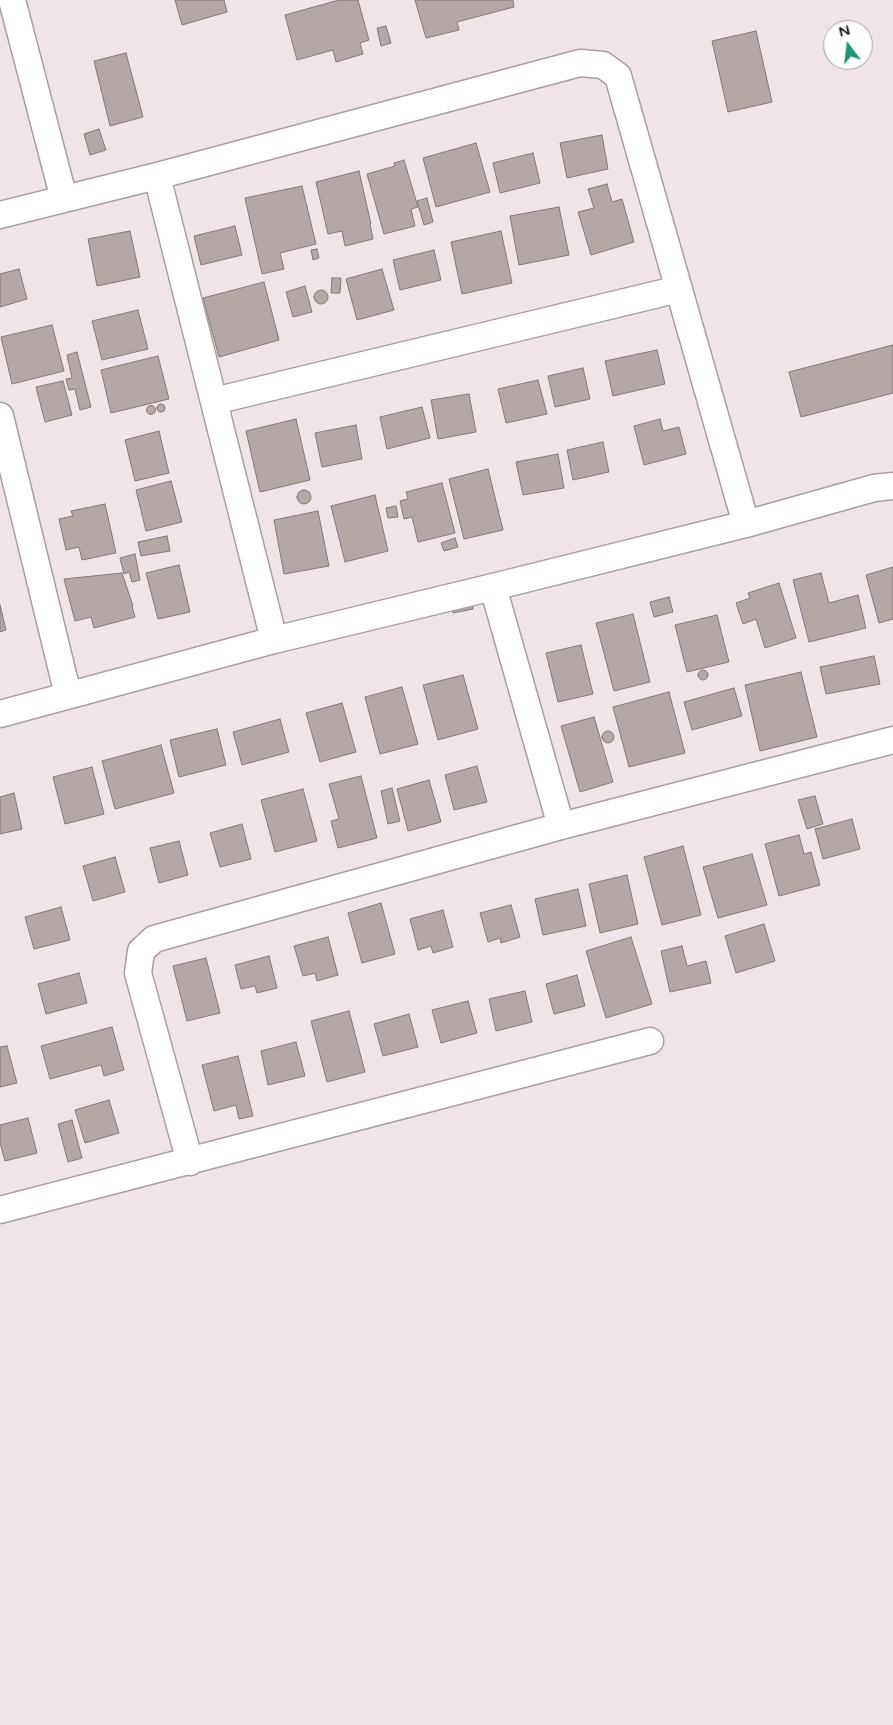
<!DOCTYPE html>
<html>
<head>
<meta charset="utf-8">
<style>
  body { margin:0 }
  #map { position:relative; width:893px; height:1725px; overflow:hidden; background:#efe4e7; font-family:"Varela Round",sans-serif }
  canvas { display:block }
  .north { position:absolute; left:823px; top:20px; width:50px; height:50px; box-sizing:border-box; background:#fff; border:1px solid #a1a0a1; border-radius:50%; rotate:345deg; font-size:14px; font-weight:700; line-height:20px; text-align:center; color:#151213 }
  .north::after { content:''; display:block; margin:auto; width:18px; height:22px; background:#209477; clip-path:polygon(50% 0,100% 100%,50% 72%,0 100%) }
</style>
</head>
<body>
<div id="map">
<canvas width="893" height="1725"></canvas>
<div class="north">N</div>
</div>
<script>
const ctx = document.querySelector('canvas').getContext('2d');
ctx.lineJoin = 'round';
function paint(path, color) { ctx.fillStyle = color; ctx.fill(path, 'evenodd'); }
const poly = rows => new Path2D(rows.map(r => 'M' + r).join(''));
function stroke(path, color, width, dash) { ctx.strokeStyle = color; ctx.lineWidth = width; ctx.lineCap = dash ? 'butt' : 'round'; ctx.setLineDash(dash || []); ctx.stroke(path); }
const building = poly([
  [175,0,224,0,227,12,182,25,175,0],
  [339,0,358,0,369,40,360,43,363,54,336,62,333,50,297,60,285,15,339,0],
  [415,0,513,0,514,7,457,22,459,30,426,38,415,0],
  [386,26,391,43,381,46,377,28,386,26],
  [756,31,772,102,728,112,712,41,756,31],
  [126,53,143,117,110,126,94,61,126,53],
  [99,129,106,150,90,155,84,134,99,129],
  [602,135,608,169,567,178,560,143,602,135],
  [476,143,490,192,436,207,423,158,476,143],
  [533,153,540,183,500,193,493,163,533,153],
  [404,160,418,207,411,209,415,226,384,234,367,174,395,166,394,163,404,160],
  [359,171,371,224,370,224,373,239,345,246,342,231,328,234,316,182,359,171],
  [607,184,612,202,622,199,634,242,591,255,578,212,594,208,588,189,607,184],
  [302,186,316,244,280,253,284,269,262,274,245,198,302,186],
  [427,198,433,222,424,225,417,201,427,198],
  [559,207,569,255,519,265,510,216,559,207],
  [235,226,242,255,201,265,194,236,235,226],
  [130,231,140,277,97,286,88,239,130,231],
  [501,231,512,283,462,294,451,242,501,231],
  [317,249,319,258,313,260,311,250,317,249],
  [434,250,441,280,400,290,393,260,434,250],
  [19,269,27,299,0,307,0,274,19,269],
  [382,269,394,310,357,320,346,279,382,269],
  [332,278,341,278,340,293,331,293,332,278],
  [264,282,279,340,219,357,203,298,264,282],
  [305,286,312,312,293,317,286,292,305,286],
  '314 297a7 7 0 1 1 14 0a7 7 0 1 1-14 0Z',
  [138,310,148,349,102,360,92,321,138,310],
  [52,325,64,371,12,384,1,337,52,325],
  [893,345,893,393,801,417,789,372,893,345],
  [657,350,665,384,613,396,605,361,657,350],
  [77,352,91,407,80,410,75,389,69,390,66,379,72,378,67,355,77,352],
  [158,356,169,399,111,413,101,370,158,356],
  [583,368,590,399,555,407,548,376,583,368],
  [538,380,547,414,506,423,498,389,538,380],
  [63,381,72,415,45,422,36,387,63,381],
  [469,394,476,432,438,439,431,400,469,394],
  '157 408a4 4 0 1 1 8 0a4 4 0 1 1-8 0Z',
  '146.5 410a4.5 4.5 0 1 1 9 0a4.5 4.5 0 1 1-9 0Z',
  [422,407,430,438,387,449,380,417,422,407],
  [296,419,310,480,260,492,246,431,296,419],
  [660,419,663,431,679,427,686,454,644,465,634,426,660,419],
  [356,425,362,459,322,467,315,433,356,425],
  [159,431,169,473,135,481,125,440,159,431],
  [603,442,609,472,573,480,567,450,603,442],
  [558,454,564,488,523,495,516,462,558,454],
  [488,469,503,530,464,539,449,479,488,469],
  [171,481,182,522,146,531,136,490,171,481],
  [442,483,455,533,418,542,412,517,404,519,400,501,408,499,406,492,442,483],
  '297 497a7 7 0 1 1 14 0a7 7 0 1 1-14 0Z',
  [375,495,388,551,345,562,331,506,375,495],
  [105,504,116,553,82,560,79,547,66,550,59,519,73,516,71,511,105,504],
  [396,506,398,517,388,518,386,508,396,506],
  [318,511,329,566,284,574,274,520,318,511],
  [167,536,170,551,141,556,138,542,167,536],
  [455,538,458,547,444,551,441,543,455,538],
  [135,554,140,580,132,582,129,572,124,574,120,558,135,554],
  [179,565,190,612,158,619,146,573,179,565],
  [893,567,893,619,879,623,866,575,893,567],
  [122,573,133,606,132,606,135,617,94,628,91,617,75,621,64,579,122,573],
  [821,573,829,603,858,595,866,628,809,642,793,580,821,573],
  [779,583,796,638,765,648,756,619,743,624,736,603,750,598,748,593,779,583],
  [470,597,473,609,453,613,451,601,470,597],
  [669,597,673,612,654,617,650,602,669,597],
  [0,605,6,630,0,632,0,605],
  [633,614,650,682,614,691,596,623,633,614],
  [717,615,729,662,687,672,675,625,717,615],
  [581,645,593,694,558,702,546,653,581,645],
  [874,656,880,684,826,694,820,667,874,656],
  '698 675a5 5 0 1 1 10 0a5 5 0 1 1-10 0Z',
  [801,672,817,737,760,751,745,685,801,672],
  [463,675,478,729,438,740,423,685,463,675],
  [402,687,418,744,380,754,365,697,402,687],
  [734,688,742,716,692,730,684,702,734,688],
  [669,692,685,753,629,767,613,707,669,692],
  [342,703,356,752,320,762,306,713,342,703],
  [594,717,613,782,580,792,561,726,594,717],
  [280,719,289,752,242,765,233,732,280,719],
  [217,729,226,765,179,777,170,740,217,729],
  '602 737a6 6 0 1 1 12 0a6 6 0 1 1-12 0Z',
  [161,745,174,793,115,809,102,761,161,745],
  [477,766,487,802,454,810,445,775,477,766],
  [92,767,104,814,65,824,53,777,92,767],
  [361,776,377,838,338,848,331,821,339,819,329,784,361,776],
  [429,780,441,822,408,831,397,789,429,780],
  [392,788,400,821,388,824,381,791,392,788],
  [303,789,317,841,275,852,261,800,303,789],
  [14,793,22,829,0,834,0,797,14,793],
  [815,796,823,824,807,829,798,800,815,796],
  [852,819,860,849,823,859,815,829,852,819],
  [242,824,251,859,220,867,210,833,242,824],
  [799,835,804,854,811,852,820,885,779,896,765,844,799,835],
  [179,841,188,875,159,883,150,848,179,841],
  [683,846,701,915,662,925,644,857,683,846],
  [752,854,767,905,718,918,703,867,752,854],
  [115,857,125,892,93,901,83,866,115,857],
  [627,875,638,924,600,933,589,884,627,875],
  [578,889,586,926,543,935,535,899,578,889],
  [381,903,395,954,362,963,348,913,381,903],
  [511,905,520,937,501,943,500,938,488,942,480,913,511,905],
  [61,907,70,940,34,949,25,917,61,907],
  [443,910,453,947,433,953,431,946,418,950,410,919,443,910],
  [764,924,775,961,736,973,725,936,764,924],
  [328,937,338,975,317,981,315,973,303,976,294,946,328,937],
  [631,937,652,1004,606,1018,586,951,631,937],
  [682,946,687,966,706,961,711,983,670,992,661,951,682,946],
  [269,956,277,988,257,993,255,986,241,989,235,965,269,956],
  [206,958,220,1013,187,1021,173,966,206,958],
  [79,973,87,1003,46,1014,38,984,79,973],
  [577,975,585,1006,554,1014,546,984,577,975],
  [525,991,532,1022,496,1031,489,999,525,991],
  [468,1001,477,1033,441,1043,432,1010,468,1001],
  [349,1011,365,1072,327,1082,311,1021,349,1011],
  [409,1014,418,1047,383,1056,374,1024,409,1014],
  [112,1027,124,1070,104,1076,101,1065,50,1079,41,1046,112,1027],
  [296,1042,305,1076,268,1085,261,1051,296,1042],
  [7,1046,17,1083,0,1087,0,1047,7,1046],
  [238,1056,253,1116,239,1119,236,1105,214,1111,202,1065,238,1056],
  [109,1100,119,1133,85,1143,75,1110,109,1100],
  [28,1118,37,1153,5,1161,0,1143,0,1125,28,1118],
  [72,1120,82,1158,68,1162,58,1124,72,1120]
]);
paint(building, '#b3a8a6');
stroke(building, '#837977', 1);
const street = poly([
  [12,0,64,199],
  [157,176,274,640],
  [0,215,157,176,580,63,603,65,618,76,746,524],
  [214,401,679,289],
  [0,416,68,695],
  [493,587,561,826],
  [0,714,274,640,493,587,746,524,874,488,893,486],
  [190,1162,138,973,141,951,154,939,561,826,893,740],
  [0,1210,650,1041]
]);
stroke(street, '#a99fa2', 29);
stroke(street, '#fff', 26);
</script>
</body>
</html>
